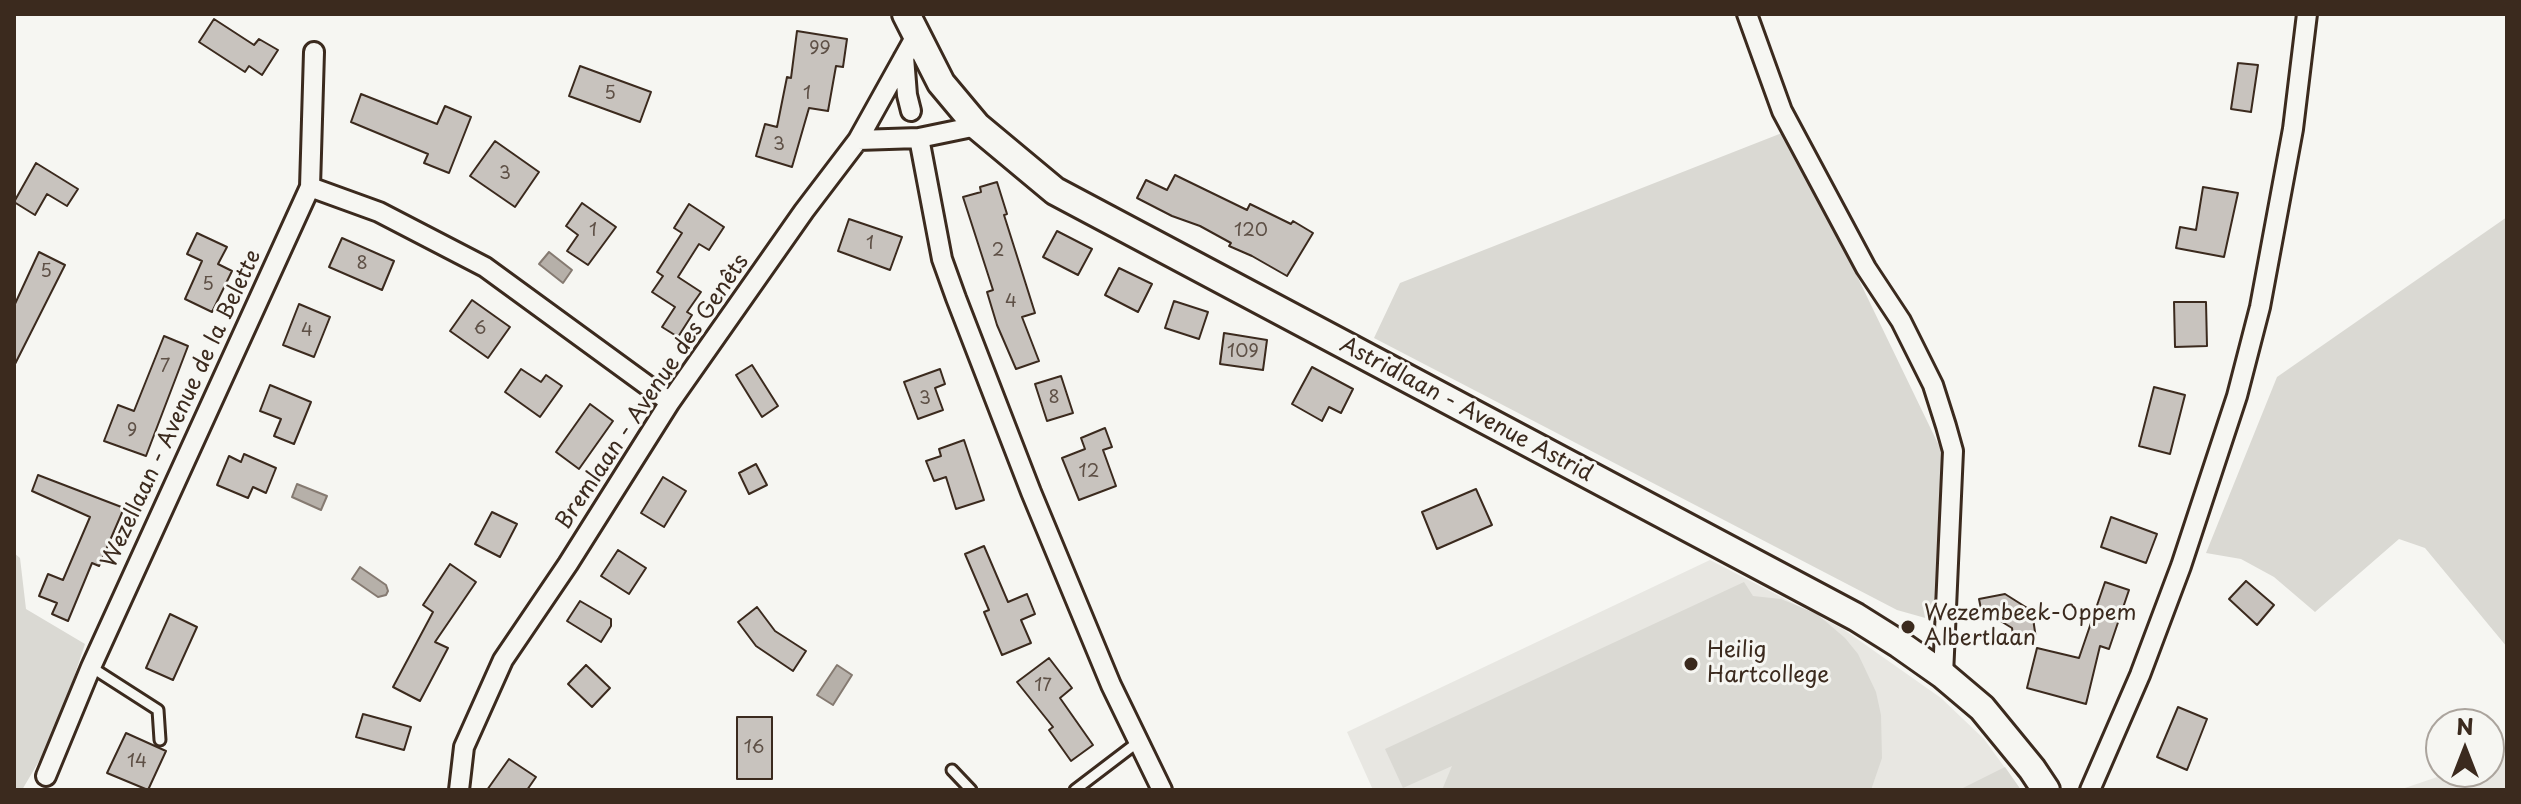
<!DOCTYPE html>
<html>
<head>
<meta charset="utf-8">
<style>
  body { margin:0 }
  #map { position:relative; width:2521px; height:804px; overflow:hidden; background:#f6f6f2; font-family:"Playpen Sans",sans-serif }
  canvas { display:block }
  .frame { position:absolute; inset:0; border:16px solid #3b2a1e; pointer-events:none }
  .north { position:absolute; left:2425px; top:708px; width:80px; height:80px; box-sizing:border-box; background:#f6f6f2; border:2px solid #aba49d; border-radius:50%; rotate:0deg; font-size:22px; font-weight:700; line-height:32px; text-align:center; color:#3b2a1e }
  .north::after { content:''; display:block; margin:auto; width:28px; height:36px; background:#3b2a1e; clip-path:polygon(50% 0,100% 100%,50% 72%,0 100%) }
</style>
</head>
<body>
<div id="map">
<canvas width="2521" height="804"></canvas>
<div class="frame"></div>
<div class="north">N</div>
</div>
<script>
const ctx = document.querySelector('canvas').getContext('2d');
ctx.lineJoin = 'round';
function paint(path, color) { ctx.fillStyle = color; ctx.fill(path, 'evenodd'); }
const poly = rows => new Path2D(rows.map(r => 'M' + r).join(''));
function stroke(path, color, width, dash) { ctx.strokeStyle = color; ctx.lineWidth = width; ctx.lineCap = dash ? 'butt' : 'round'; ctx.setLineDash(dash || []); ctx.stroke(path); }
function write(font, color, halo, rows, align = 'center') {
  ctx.font = font + ' "Playpen Sans",sans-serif'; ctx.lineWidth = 6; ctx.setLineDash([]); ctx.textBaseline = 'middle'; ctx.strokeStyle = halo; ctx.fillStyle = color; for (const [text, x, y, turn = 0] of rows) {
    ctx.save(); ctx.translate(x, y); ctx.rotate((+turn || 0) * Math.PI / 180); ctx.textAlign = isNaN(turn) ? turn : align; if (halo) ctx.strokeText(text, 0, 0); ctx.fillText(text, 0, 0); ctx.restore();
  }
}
paint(poly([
  [1710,560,1843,629,1941,698,1984,739,2021,790,1373,790,1347,732],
  [2507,753,2507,790,2399,790,2452,772,2489,772,2489,759]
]), '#e8e7e2');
paint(poly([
  [1787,131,1943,454,1936,621,1897,610,1374,338,1400,283],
  [2507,217,2507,647,2425,548,2399,539,2315,612,2274,577,2241,559,2206,553,2277,377],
  [14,553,20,558,26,609,85,644,55,734,22,790,14,790],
  [1744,582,1753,596,1781,599,1817,614,1845,638,1858,654,1876,692,1881,715,1882,758,1871,790,1442,790,1452,766,1403,788,1385,749],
  [2005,767,2021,790,1959,790]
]), '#dad9d3');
const water = poly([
  [549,252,572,270,563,283,539,264,549,252],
  [297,484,327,496,321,510,292,497,297,484],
  [360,567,386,585,388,591,386,595,378,597,352,579,360,567],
  [837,665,852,675,833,705,817,695,837,665]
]);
paint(water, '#b6b0a9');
stroke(water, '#857a71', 2);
const building = poly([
  [214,19,254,45,259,39,278,50,262,75,249,66,245,72,199,42,214,19],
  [797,31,847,39,843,67,836,66,828,111,809,108,792,167,756,156,765,124,777,127,787,77,791,78,797,31],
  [2238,63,2258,65,2251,112,2231,109,2238,63],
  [580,66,651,92,640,122,569,96,580,66],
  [361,94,437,124,445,106,471,117,449,173,424,163,428,154,351,122,361,94],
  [495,141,539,172,515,207,470,176,495,141],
  [36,163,78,189,67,206,47,194,35,215,14,202,36,163],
  [1175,175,1247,210,1250,204,1291,224,1293,221,1313,233,1287,276,1252,256,1229,246,1231,243,1200,226,1172,216,1137,198,1146,180,1167,190,1175,175],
  [997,182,1007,214,1004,215,1035,313,1022,317,1039,361,1016,369,997,325,987,292,993,290,963,197,981,192,980,187,997,182],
  [2203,187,2238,193,2224,257,2176,248,2180,227,2196,230,2203,187],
  [582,203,616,227,588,265,567,251,578,235,566,226,582,203],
  [689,204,724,227,709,250,699,244,678,277,701,292,687,312,692,315,678,337,662,327,675,307,652,292,663,276,657,272,682,233,674,228,689,204],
  [849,219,902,237,890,270,838,251,849,219],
  [1057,231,1092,249,1078,275,1043,257,1057,231],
  [197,233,227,247,218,264,232,271,212,312,185,299,202,261,187,254,197,233],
  [342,238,394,261,382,290,329,267,342,238],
  [39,252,65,265,14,366,14,306,39,252],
  [1119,268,1152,284,1138,312,1105,295,1119,268],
  [472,300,510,327,488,358,450,331,472,300],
  [1174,301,1208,312,1199,339,1165,328,1174,301],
  [2174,302,2206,302,2207,346,2175,347,2174,302],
  [299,304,330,317,314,357,283,345,299,304],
  [1224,333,1267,340,1263,370,1220,364,1224,333],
  [164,336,188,346,146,456,104,441,118,405,134,411,164,336],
  [752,365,778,406,762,417,736,375,752,365],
  [1312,367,1353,389,1341,413,1329,407,1322,421,1292,404,1312,367],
  [521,369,541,382,546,375,562,386,540,417,505,392,521,369],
  [940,369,945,384,935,388,943,410,918,419,904,382,940,369],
  [1061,376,1073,413,1047,421,1035,384,1061,376],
  [270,385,311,402,294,444,274,436,281,419,260,411,270,385],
  [2154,387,2185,395,2170,454,2139,446,2154,387],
  [590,404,613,421,579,469,556,452,590,404],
  [1105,428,1112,447,1103,450,1116,486,1079,500,1062,458,1085,449,1081,438,1105,428],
  [964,440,984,500,956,509,946,477,934,481,926,461,941,456,939,449,964,440],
  [244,454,276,468,266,493,253,487,248,498,217,485,229,456,241,462,244,454],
  [756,464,767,485,749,494,739,473,756,464],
  [38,475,124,508,99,566,92,563,68,621,52,614,57,603,39,596,48,574,63,580,90,517,32,491,38,475],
  [663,477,686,491,664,527,641,513,663,477],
  [1476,489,1492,525,1437,549,1422,512,1476,489],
  [492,512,517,524,500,557,475,544,492,512],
  [2111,517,2157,534,2146,563,2101,547,2111,517],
  [984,546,1008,602,1027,594,1035,614,1021,620,1031,643,1002,655,984,612,989,610,965,554,984,546],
  [618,550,646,568,629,594,601,576,618,550],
  [450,564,476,582,435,642,448,648,420,701,393,687,433,612,423,605,450,564],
  [2246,581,2274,605,2257,625,2229,599,2246,581],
  [2105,582,2129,590,2109,649,2100,646,2086,704,2027,688,2037,648,2079,658,2105,582],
  [2005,594,2032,611,2036,639,2014,642,2012,628,1994,617,1983,619,1979,599,2005,594],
  [580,601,611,619,611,626,601,642,567,621,580,601],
  [757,607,775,631,806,651,793,671,756,646,738,622,757,607],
  [170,614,197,627,173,680,146,668,170,614],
  [1049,658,1072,688,1060,698,1093,745,1071,761,1049,730,1053,727,1017,682,1049,658],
  [586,665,610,688,592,707,568,684,586,665],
  [2178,707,2207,719,2187,770,2157,757,2178,707],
  [363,714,411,727,404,750,356,737,363,714],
  [737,717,772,717,772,779,737,779,737,717],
  [126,733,166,751,148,790,107,773,126,733],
  [509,759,536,777,527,790,487,790,509,759]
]);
paint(building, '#c8c3be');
stroke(building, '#3b2a1e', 2);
const lane = poly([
  [91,667,158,710,160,740],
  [952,770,971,790],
  [1075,790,1138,742]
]);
const street = poly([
  [1747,14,1782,111,1866,268,1901,321,1933,385,1946,426,1953,451,1943,675],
  [904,57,907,95,911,111],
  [919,138,942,259,956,298,1031,492,1111,685,1162,790],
  [858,140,919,138,977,126],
  [310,187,379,212,485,267,670,402],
  [46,776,91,667,310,187,314,52],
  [459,790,464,747,503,660,568,564,670,402,804,211,858,140,917,34],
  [2090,790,2140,675,2181,566,2237,396,2260,307,2293,129,2307,14]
]);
const secondary = poly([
  [906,14,941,83,977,126,1055,191,1856,617,1899,644,1943,675,1982,708,2032,769,2046,790]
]);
stroke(lane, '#3b2a1e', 15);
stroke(street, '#3b2a1e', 24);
stroke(secondary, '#3b2a1e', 32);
stroke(lane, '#f6f6f2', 9);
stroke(street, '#f6f6f2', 18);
stroke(secondary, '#f6f6f2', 26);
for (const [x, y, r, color] of [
  [1908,627,8,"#3b2a1e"],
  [1691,664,8,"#3b2a1e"]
]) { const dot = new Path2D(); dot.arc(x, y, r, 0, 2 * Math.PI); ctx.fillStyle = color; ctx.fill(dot); stroke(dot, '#f6f6f2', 3); }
write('18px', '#5e5046', null, [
  ["99",820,49],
  ["5",610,94],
  ["1",807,94],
  ["3",779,145],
  ["3",505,174],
  ["1",593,231],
  ["120",1251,231],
  ["1",870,244],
  ["2",998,251],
  ["8",362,264],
  ["5",46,272],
  ["5",208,285],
  ["4",1011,302],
  ["6",480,329],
  ["4",307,331],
  ["109",1243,352],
  ["7",165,367],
  ["8",1054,398],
  ["3",925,399],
  ["9",132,431],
  ["12",1089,472],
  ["17",1043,686],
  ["16",754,748],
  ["14",137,762]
]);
write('22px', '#3b2a1e', '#f6f6f2', [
  ["Bremlaan - Avenue des Genêts",653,392,-56],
  ["Wezellaan - Avenue de la Belette",182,409,-65],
  ["Astridlaan - Avenue Astrid",1466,410,28]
]);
write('22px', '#3b2a1e', '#f6f6f2', [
  ["Wezembeek-Oppem",1924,614],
  ["Albertlaan",1924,639],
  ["Heilig",1707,651],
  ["Hartcollege",1707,676]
], 'left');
</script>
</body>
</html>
